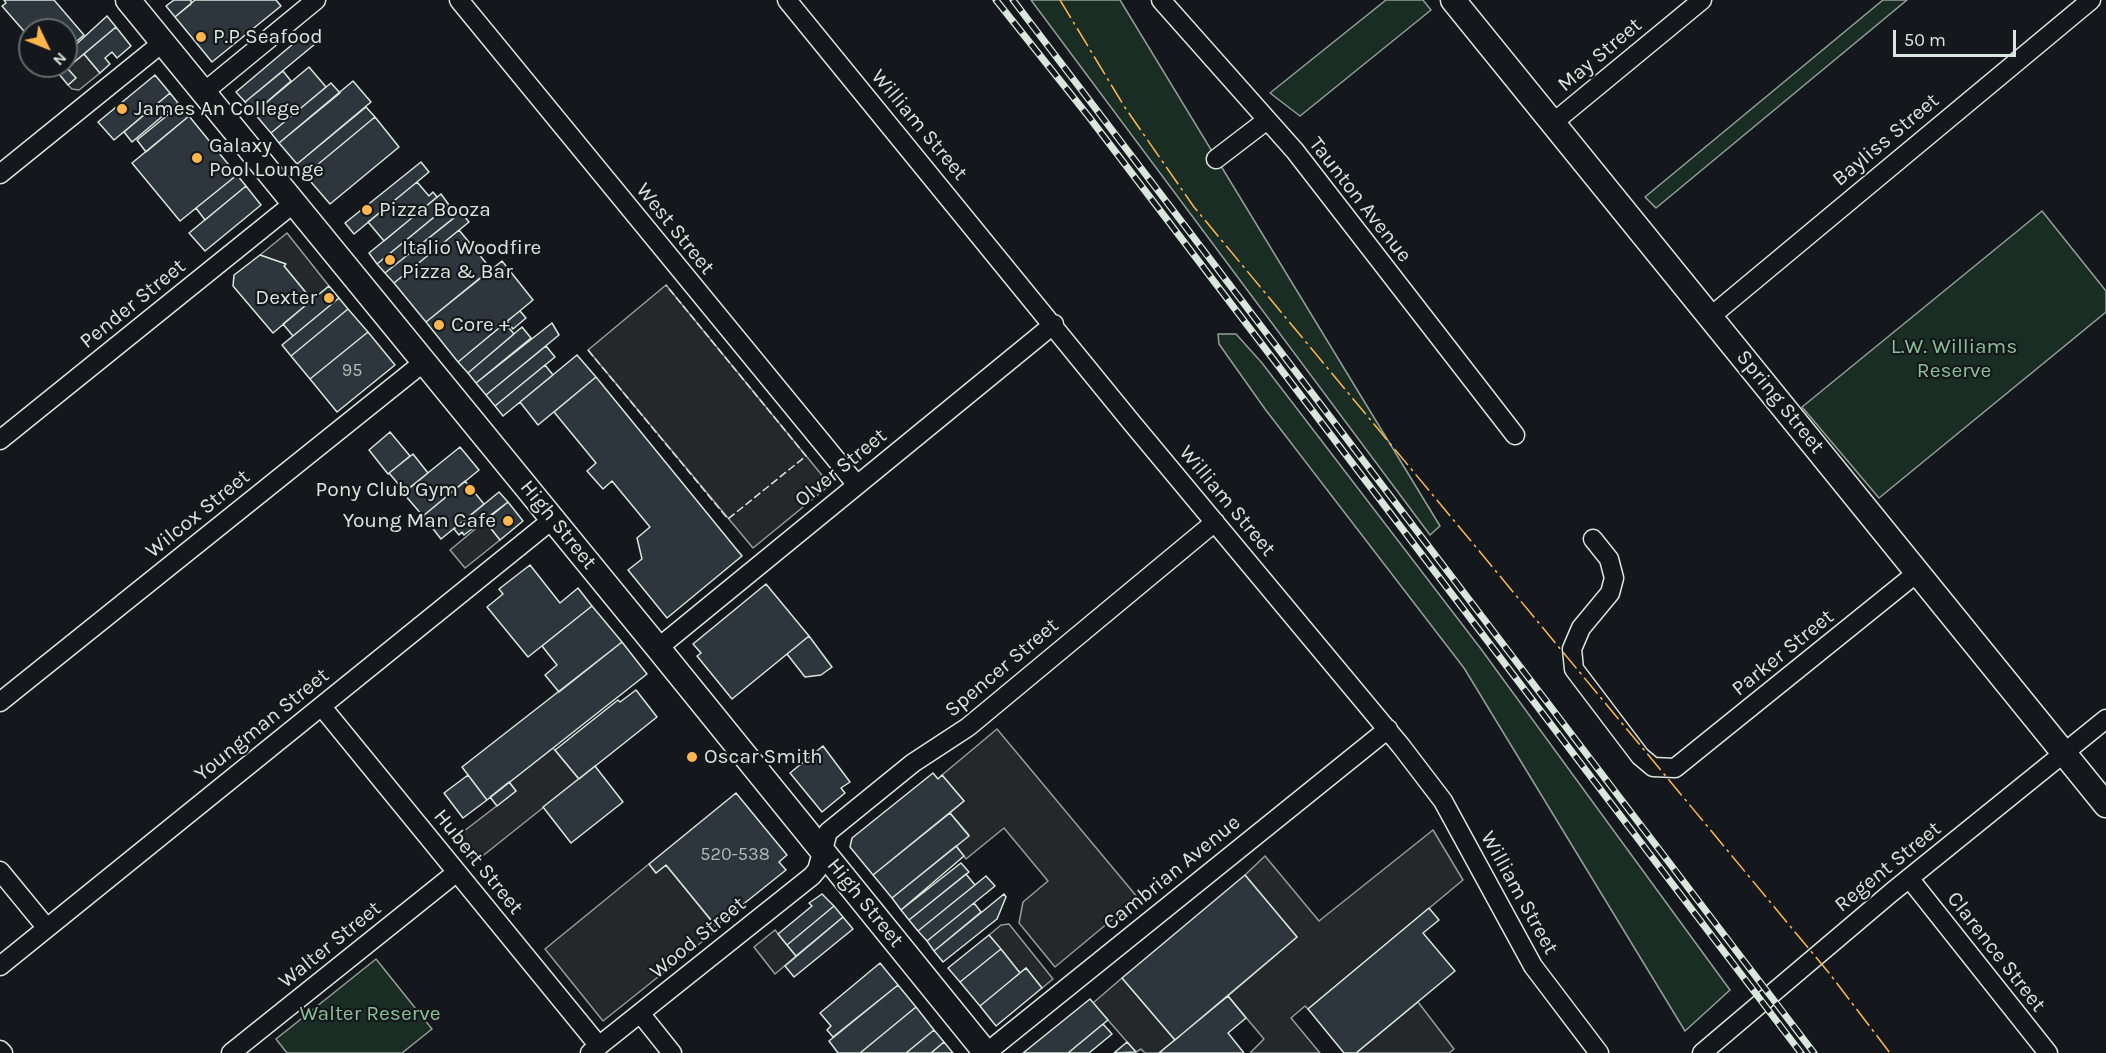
<!DOCTYPE html>
<html>
<head>
<meta charset="utf-8">
<style>
  body { margin:0 }
  #map { position:relative; width:2106px; height:1053px; overflow:hidden; background:#14181c; font-family:Karla,sans-serif }
  canvas { display:block }
  .north { position:absolute; left:18px; top:18px; width:60px; height:60px; box-sizing:border-box; background:#14181c; border:2px solid #626a69; border-radius:50%; rotate:133deg; font-size:16px; font-weight:700; line-height:24px; text-align:center; color:#d8e6dc }
  .north::after { content:''; display:block; margin:auto; width:21px; height:27px; background:#ffb74d; clip-path:polygon(50% 0,100% 100%,50% 72%,0 100%) }
  .scale { position:absolute; left:1893px; top:30px; width:123px; height:27px; box-sizing:border-box; border:3px solid #d8e6dc; border-top:0; padding-left:8px; font-size:18px; line-height:21px; white-space:nowrap; color:#d8e6dc; -webkit-text-stroke:4px #14181c; paint-order:stroke }
</style>
</head>
<body>
<div id="map">
<canvas width="2106" height="1053"></canvas>
<div class="north">N</div>
<div class="scale">50 m</div>
</div>
<script>
const ctx = document.querySelector('canvas').getContext('2d');
ctx.lineJoin = 'round';
function paint(path, color) { ctx.fillStyle = color; ctx.fill(path, 'evenodd'); }
const poly = rows => new Path2D(rows.map(r => 'M' + r).join(''));
function stroke(path, color, width, dash) { ctx.strokeStyle = color; ctx.lineWidth = width; ctx.lineCap = dash ? 'butt' : 'round'; ctx.setLineDash(dash || []); ctx.stroke(path); }
function write(font, color, halo, rows, align = 'center') {
  ctx.font = font + ' Karla,sans-serif'; ctx.lineWidth = 4.5; ctx.setLineDash([]); ctx.textBaseline = 'middle'; ctx.strokeStyle = halo; ctx.fillStyle = color; for (const [text, x, y, turn = 0] of rows) {
    ctx.save(); ctx.translate(x, y); ctx.rotate((+turn || 0) * Math.PI / 180); ctx.textAlign = isNaN(turn) ? turn : align; if (halo) ctx.strokeText(text, 0, 0); ctx.fillText(text, 0, 0); ctx.restore();
  }
}
const green = poly([
  [1031,0,1120,0,1440,526,1430,535,1031,0],
  [1386,0,1423,0,1431,10,1300,116,1270,93,1386,0],
  [1883,0,1907,0,1656,208,1645,197,1883,0],
  [2042,211,2106,291,2106,312,1879,498,1802,407,2042,211],
  [1218,334,1236,334,1262,363,1481,649,1730,990,1685,1031,1464,668,1265,409,1219,344,1218,334],
  [376,959,432,1029,402,1053,287,1053,276,1039,376,959]
]);
paint(green, '#1a2d24');
stroke(green, '#939e99', 1.5);
const parking = poly([
  [84,54,100,73,79,90,72,89,68,85,76,78,67,68,84,54],
  [287,233,329,286,312,300,284,266,285,264,260,255,287,233],
  [666,285,830,485,753,548,588,350,666,285],
  [485,521,500,540,465,568,450,550,485,521],
  [997,729,1138,898,1055,967,1019,923,1023,902,1048,881,1004,828,966,859,956,846,969,835,950,813,964,801,942,775,997,729],
  [553,748,579,779,475,862,455,838,516,791,509,782,553,748],
  [1433,830,1463,880,1308,1009,1305,1006,1291,1018,1320,1053,1250,1053,1264,1039,1228,996,1297,937,1245,875,1265,856,1319,921,1433,830],
  [649,864,656,873,666,865,718,929,603,1021,545,949,649,864],
  [1009,924,1053,979,1042,988,1026,968,1020,973,989,935,1001,925,1009,924],
  [775,930,796,956,775,974,754,947,775,930],
  [1122,978,1175,1040,1159,1053,1145,1053,1141,1049,1136,1052,1093,1003,1122,978],
  [1418,1002,1454,1049,1449,1053,1356,1053,1418,1002]
]);
paint(parking, '#24282b');
stroke(parking, '#939e99', 1.5);
const building = poly([
  [4,0,54,0,84,35,66,50,66,30,30,30,30,38,2,6,6,3,4,0],
  [174,0,191,0,191,4,175,17,166,6,174,0],
  [195,0,276,0,281,6,212,62,175,17,195,0],
  [107,16,116,27,67,68,66,60,74,54,70,50,107,16],
  [116,27,131,46,117,58,112,52,105,58,110,64,100,73,84,54,116,27],
  [306,33,315,44,245,102,236,92,306,33],
  [309,67,326,87,271,133,254,113,309,67],
  [67,68,76,78,68,85,59,74,67,68],
  [283,71,291,81,254,113,245,102,283,71],
  [155,75,170,93,114,140,98,122,155,75],
  [353,81,371,102,297,164,279,143,353,81],
  [331,83,340,93,279,143,271,133,331,83],
  [170,93,178,103,132,142,124,132,170,93],
  [180,105,189,116,146,152,137,140,180,105],
  [366,107,375,117,305,175,297,164,366,107],
  [189,116,237,175,180,221,132,163,189,116],
  [375,117,399,147,330,204,305,175,375,117],
  [421,162,429,172,354,234,345,223,421,162],
  [237,175,246,186,205,220,196,208,237,175],
  [417,182,429,196,433,192,437,197,384,241,368,222,417,182],
  [246,186,261,205,205,251,189,233,246,186],
  [441,194,449,205,377,264,369,253,441,194],
  [445,208,454,218,385,273,377,264,445,208],
  [461,212,469,222,394,283,385,273,461,212],
  [459,230,491,269,426,322,394,283,459,230],
  [260,255,286,264,284,266,312,300,273,333,233,286,234,275,260,255],
  [502,261,533,300,458,362,426,322,502,261],
  [329,286,339,298,293,336,283,324,329,286],
  [339,298,348,309,291,356,282,345,339,298],
  [348,309,368,332,310,379,291,356,348,309],
  [520,311,526,318,513,329,507,321,520,311],
  [505,323,514,334,468,373,458,362,505,323],
  [552,323,559,335,486,395,476,383,552,323],
  [522,327,531,338,476,383,468,373,522,327],
  [368,332,395,365,337,412,310,379,368,332],
  [546,346,555,357,495,406,486,395,546,346],
  [577,355,596,377,538,425,520,402,577,355],
  [545,365,553,375,503,416,495,406,545,365],
  [596,377,742,556,667,618,628,570,642,559,637,538,650,527,612,481,603,489,587,471,596,463,554,412,596,377],
  [390,432,410,456,388,474,369,450,390,432],
  [460,447,479,470,423,516,403,493,460,447],
  [413,454,428,473,405,492,389,473,413,454],
  [465,481,484,504,441,539,423,516,465,481],
  [499,492,508,502,464,535,462,532,459,535,454,529,499,492],
  [508,502,523,521,500,540,485,521,508,502],
  [530,565,560,603,578,588,592,606,528,657,487,607,503,594,499,589,530,565],
  [766,584,809,636,732,699,697,656,701,653,693,644,766,584],
  [592,606,622,642,559,692,545,675,557,665,542,646,592,606],
  [809,636,832,667,821,675,805,677,787,654,809,636],
  [622,642,647,674,487,800,462,767,622,642],
  [636,690,657,717,579,779,555,750,618,700,620,702,636,690],
  [823,746,850,782,841,788,845,793,822,812,790,773,823,746],
  [595,766,623,802,571,843,543,807,595,766],
  [933,773,938,779,942,775,964,801,873,875,850,847,852,838,933,773],
  [468,775,487,800,463,818,444,793,468,775],
  [509,782,516,791,497,806,490,797,509,782],
  [736,793,787,855,779,862,786,870,716,926,666,865,656,873,649,864,736,793],
  [950,813,969,836,892,898,873,875,950,813],
  [956,846,964,856,901,910,892,898,956,846],
  [961,863,969,872,909,920,901,910,961,863],
  [966,874,975,885,918,931,909,920,966,874],
  [1245,875,1297,937,1175,1040,1122,978,1245,875],
  [986,876,995,886,927,941,918,931,986,876],
  [822,894,834,906,787,945,778,934,812,906,809,903,822,894],
  [1004,894,1006,897,997,919,943,962,934,951,1004,894],
  [974,903,981,912,934,951,927,941,974,903],
  [834,906,843,917,796,956,787,945,834,906],
  [1429,908,1439,920,1423,933,1455,971,1356,1053,1344,1053,1308,1009,1429,908],
  [843,917,853,929,794,977,785,966,843,917],
  [989,935,1001,949,960,982,948,968,989,935],
  [1001,949,1020,973,980,1006,960,982,1001,949],
  [880,963,898,985,833,1037,827,1030,831,1026,820,1013,880,963],
  [1026,968,1042,988,996,1026,980,1006,1026,968],
  [898,985,916,1007,860,1053,838,1053,829,1041,898,985],
  [1228,996,1246,1018,1228,1033,1244,1053,1159,1053,1228,996],
  [1090,999,1108,1020,1068,1053,1023,1053,1090,999],
  [916,1007,934,1030,906,1053,860,1053,916,1007],
  [1103,1024,1112,1034,1089,1053,1068,1053,1103,1024],
  [934,1030,944,1042,931,1053,906,1053,934,1030],
  [944,1042,953,1053,931,1053,944,1042],
  [1127,1042,1136,1052,1114,1053,1127,1042]
]);
paint(building, '#2c363c');
stroke(building, '#d8e6dc', 1.5);
const minor = poly([
  [459,0,857,485],
  [787,0,1132,423,1401,746,1443,801,1533,966,1599,1053],
  [1161,0,1295,151,1515,435],
  [204,92,316,0],
  [1554,122,1702,0],
  [1216,159,1267,120],
  [0,174,162,43],
  [1710,317,2091,0],
  [0,440,294,203],
  [1593,539,1609,559,1614,578,1610,593,1581,628,1572,649,1574,669,1640,756,1653,767,1675,768,1918,572],
  [658,648,1054,324],
  [0,702,424,362],
  [322,707,599,1046],
  [0,871,46,927],
  [1909,878,2048,1053],
  [0,966,553,519],
  [640,1013,672,1053],
  [0,1050,3,1053],
  [231,1053,457,872],
  [590,1053,812,876,817,870,828,832,913,763,968,727,1215,522],
  [986,1053,1388,729],
  [1702,1053,1892,892,2106,719]
]);
const major = poly([
  [128,0,658,648,986,1053],
  [1453,0,2106,805]
]);
stroke(minor, '#d8e6dc', 21);
stroke(major, '#d8e6dc', 27);
stroke(minor, '#14181c', 18);
stroke(major, '#14181c', 24);
const rail = poly([
  [996,0,1089,117,1801,1053],
  [1013,0,1814,1053]
]);
stroke(rail, '#d8e6dc', 7);
stroke(rail, '#14181c', 4.5, [14]);
stroke(poly([
  [588,350,728,519,806,456,666,285]
]), '#d8e6dc', 1.5, [8, 3]);
stroke(poly([
  [1060,0,1124,106,1194,207,1829,973,1890,1053]
]), '#ffb74d', 1.5, [21, 4.5, 3, 4.5]);
for (const [x, y, r, color] of [
  [201,37,6,"#ffb74d"],
  [122,109,6,"#ffb74d"],
  [197,158,6,"#ffb74d"],
  [367,210,6,"#ffb74d"],
  [390,260,6,"#ffb74d"],
  [329,298,6,"#ffb74d"],
  [439,325,6,"#ffb74d"],
  [470,490,6,"#ffb74d"],
  [508,521,6,"#ffb74d"],
  [692,757,6,"#ffb74d"]
]) { const dot = new Path2D(); dot.arc(x, y, r, 0, 2 * Math.PI); ctx.fillStyle = color; ctx.fill(dot); stroke(dot, '#14181c', 2); }
write('18px', '#adbab4', null, [
  ["95",352,371],
  ["520-538",735,855]
]);
write('21px', '#d8e6dc', '#14181c', [
  ["P.P Seafood",213,37],
  ["James An College",134,109],
  ["Galaxy",209,146],
  ["Pool Lounge",209,170],
  ["Pizza Booza",379,210],
  ["Italio Woodfire",402,248],
  ["Pizza & Bar",402,272],
  ["Dexter",317,298,"right"],
  ["Core +",451,325],
  ["Pony Club Gym",458,490,"right"],
  ["Young Man Cafe",496,521,"right"],
  ["Oscar Smith",704,757]
], 'left');
write('21px', '#d8e6dc', '#14181c', [
  ["May Street",1600,55,-40],
  ["William Street",919,125,50],
  ["Bayliss Street",1886,140,-40],
  ["Taunton Avenue",1360,200,52],
  ["West Street",675,229,51],
  ["Pender Street",133,304,-39],
  ["Spring Street",1780,402,51],
  ["Olver Street",841,468,-39],
  ["William Street",1227,501,50],
  ["Wilcox Street",198,514,-39],
  ["High Street",558,525,51],
  ["Parker Street",1783,653,-39],
  ["Spencer Street",1002,668,-40],
  ["Youngman Street",262,725,-39],
  ["Hubert Street",478,862,51],
  ["Regent Street",1888,867,-39],
  ["Cambrian Avenue",1172,873,-39],
  ["William Street",1519,893,61],
  ["High Street",865,903,51],
  ["Wood Street",698,938,-39],
  ["Walter Street",330,945,-39],
  ["Clarence Street",1996,952,52]
]);
write('21px', '#8ac095', '#14181c', [
  ["L.W. Williams",1954,347],
  ["Reserve",1954,371],
  ["Walter Reserve",370,1014]
]);
</script>
</body>
</html>
